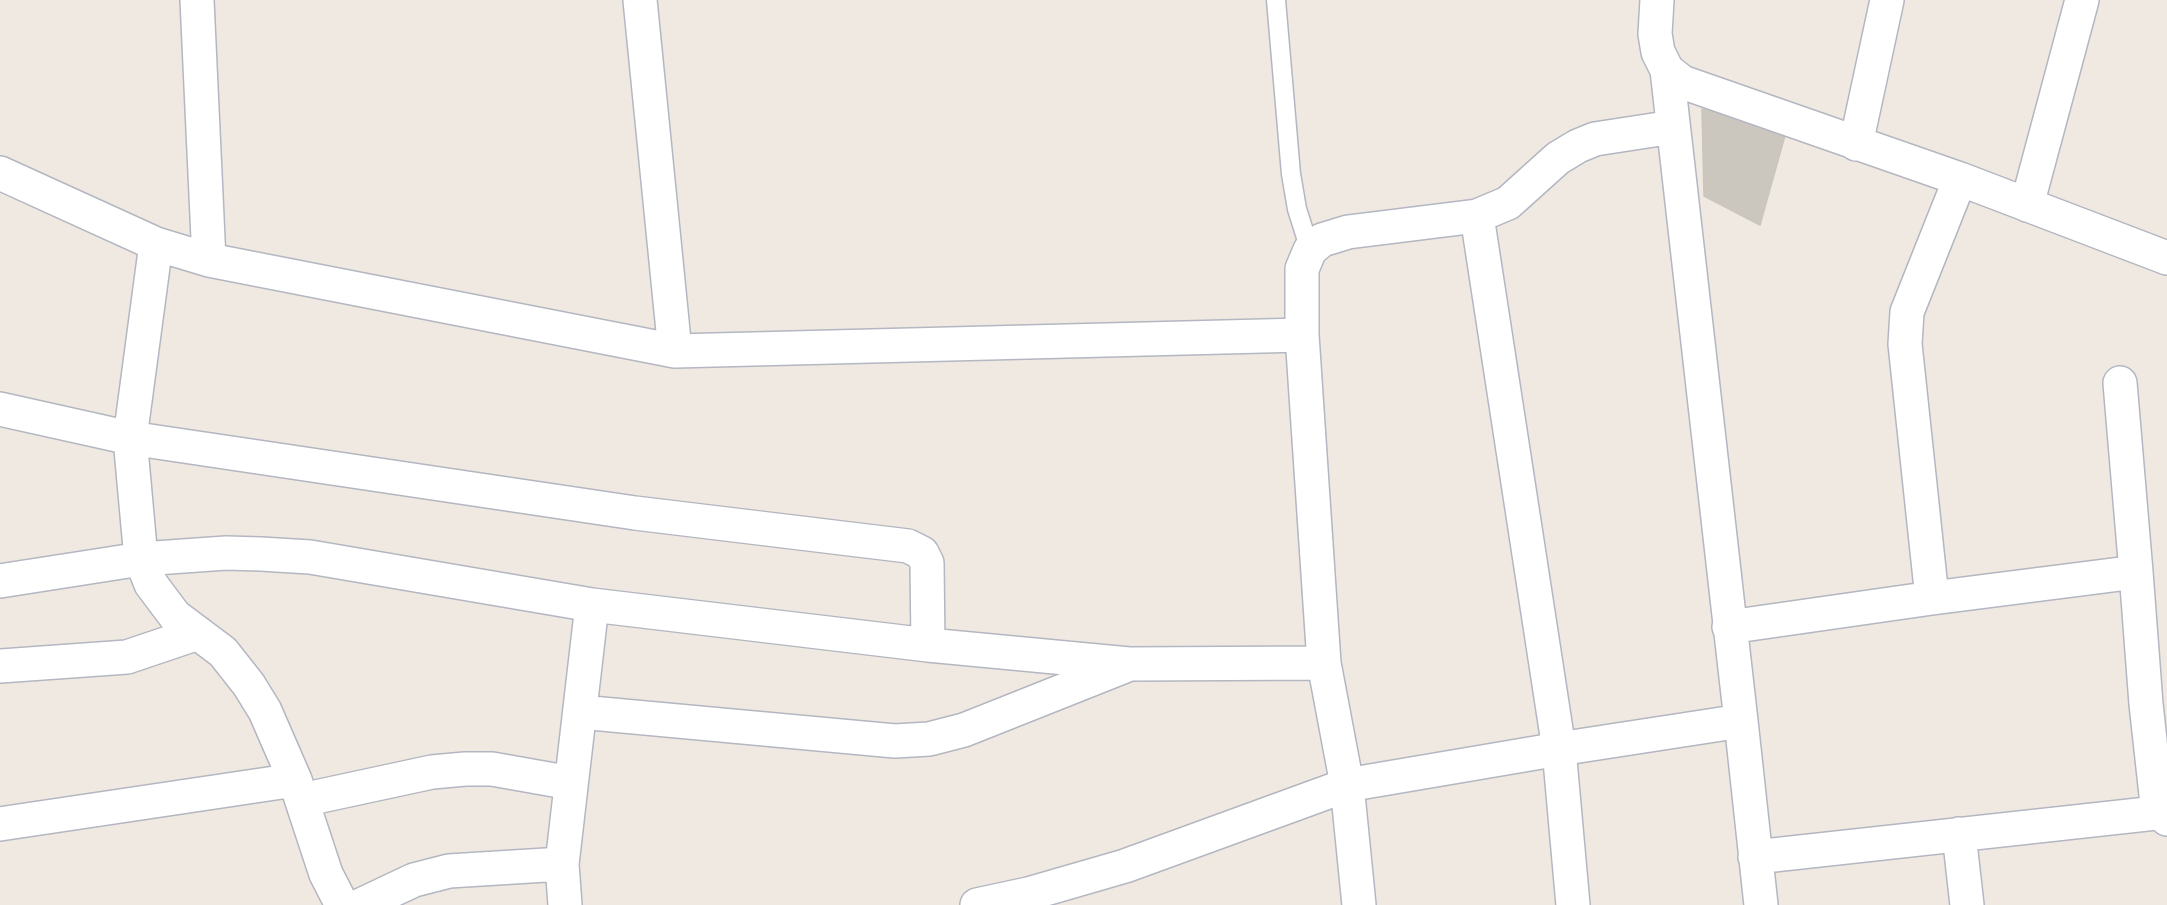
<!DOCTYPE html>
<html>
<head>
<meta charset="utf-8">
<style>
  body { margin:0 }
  canvas { display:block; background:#efe9e1 }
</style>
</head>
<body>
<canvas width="2167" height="905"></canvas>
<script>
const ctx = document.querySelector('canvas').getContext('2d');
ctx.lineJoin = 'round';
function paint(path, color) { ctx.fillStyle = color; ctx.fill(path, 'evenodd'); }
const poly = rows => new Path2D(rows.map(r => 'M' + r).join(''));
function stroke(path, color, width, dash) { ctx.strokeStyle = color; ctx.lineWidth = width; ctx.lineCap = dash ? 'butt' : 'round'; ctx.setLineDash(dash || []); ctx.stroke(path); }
const building = poly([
  [1702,109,1786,132,1760,225,1704,196,1702,109]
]);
paint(building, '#cbc7bf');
stroke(building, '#cbc5ba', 1.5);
const service = poly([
  [1276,0,1291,174,1297,209,1310,250]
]);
const minor = poly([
  [197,0,209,260],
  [640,0,675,351],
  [1657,0,1655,34,1658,52,1667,70,1682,82,1960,179,2167,258],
  [1856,144,1887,0],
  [0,173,156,244,209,260,675,351,1302,335,1324,663,1347,785,1359,905],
  [2027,205,2082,0],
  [1477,216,1559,749,1573,905],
  [156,244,130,438,141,559,151,584,175,616,223,652,249,685,265,711,295,780,326,874,342,905],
  [1302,335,1302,269,1310,250,1322,240,1348,232,1477,216,1508,203,1558,158,1578,146,1595,139,1673,127],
  [2120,383,2136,572],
  [0,409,130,438,635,513,908,546,922,553,927,563,928,645],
  [0,581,141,559,226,553,261,554,310,557,592,605,928,645,1129,664,1324,663],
  [1932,598,1905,344,1907,312,1960,179],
  [1729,627,1932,598,2136,572,2146,704,2158,813],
  [0,666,127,657,198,633],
  [580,712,895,741,929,739,964,730,1125,666],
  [1741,721,1761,905],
  [302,800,432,772,465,769,492,769,571,783],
  [0,824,295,780],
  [1959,834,1967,905],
  [1755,857,2166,812,2167,819],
  [361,905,414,880,449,871,562,864],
  [565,905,562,864,592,605],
  [977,905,1028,894,1125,866,1347,785,1559,749,1741,721,1667,70]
]);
stroke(service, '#b4b7c1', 21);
stroke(minor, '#b4b7c1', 36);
stroke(service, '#fff', 18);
stroke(minor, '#fff', 33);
</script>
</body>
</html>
